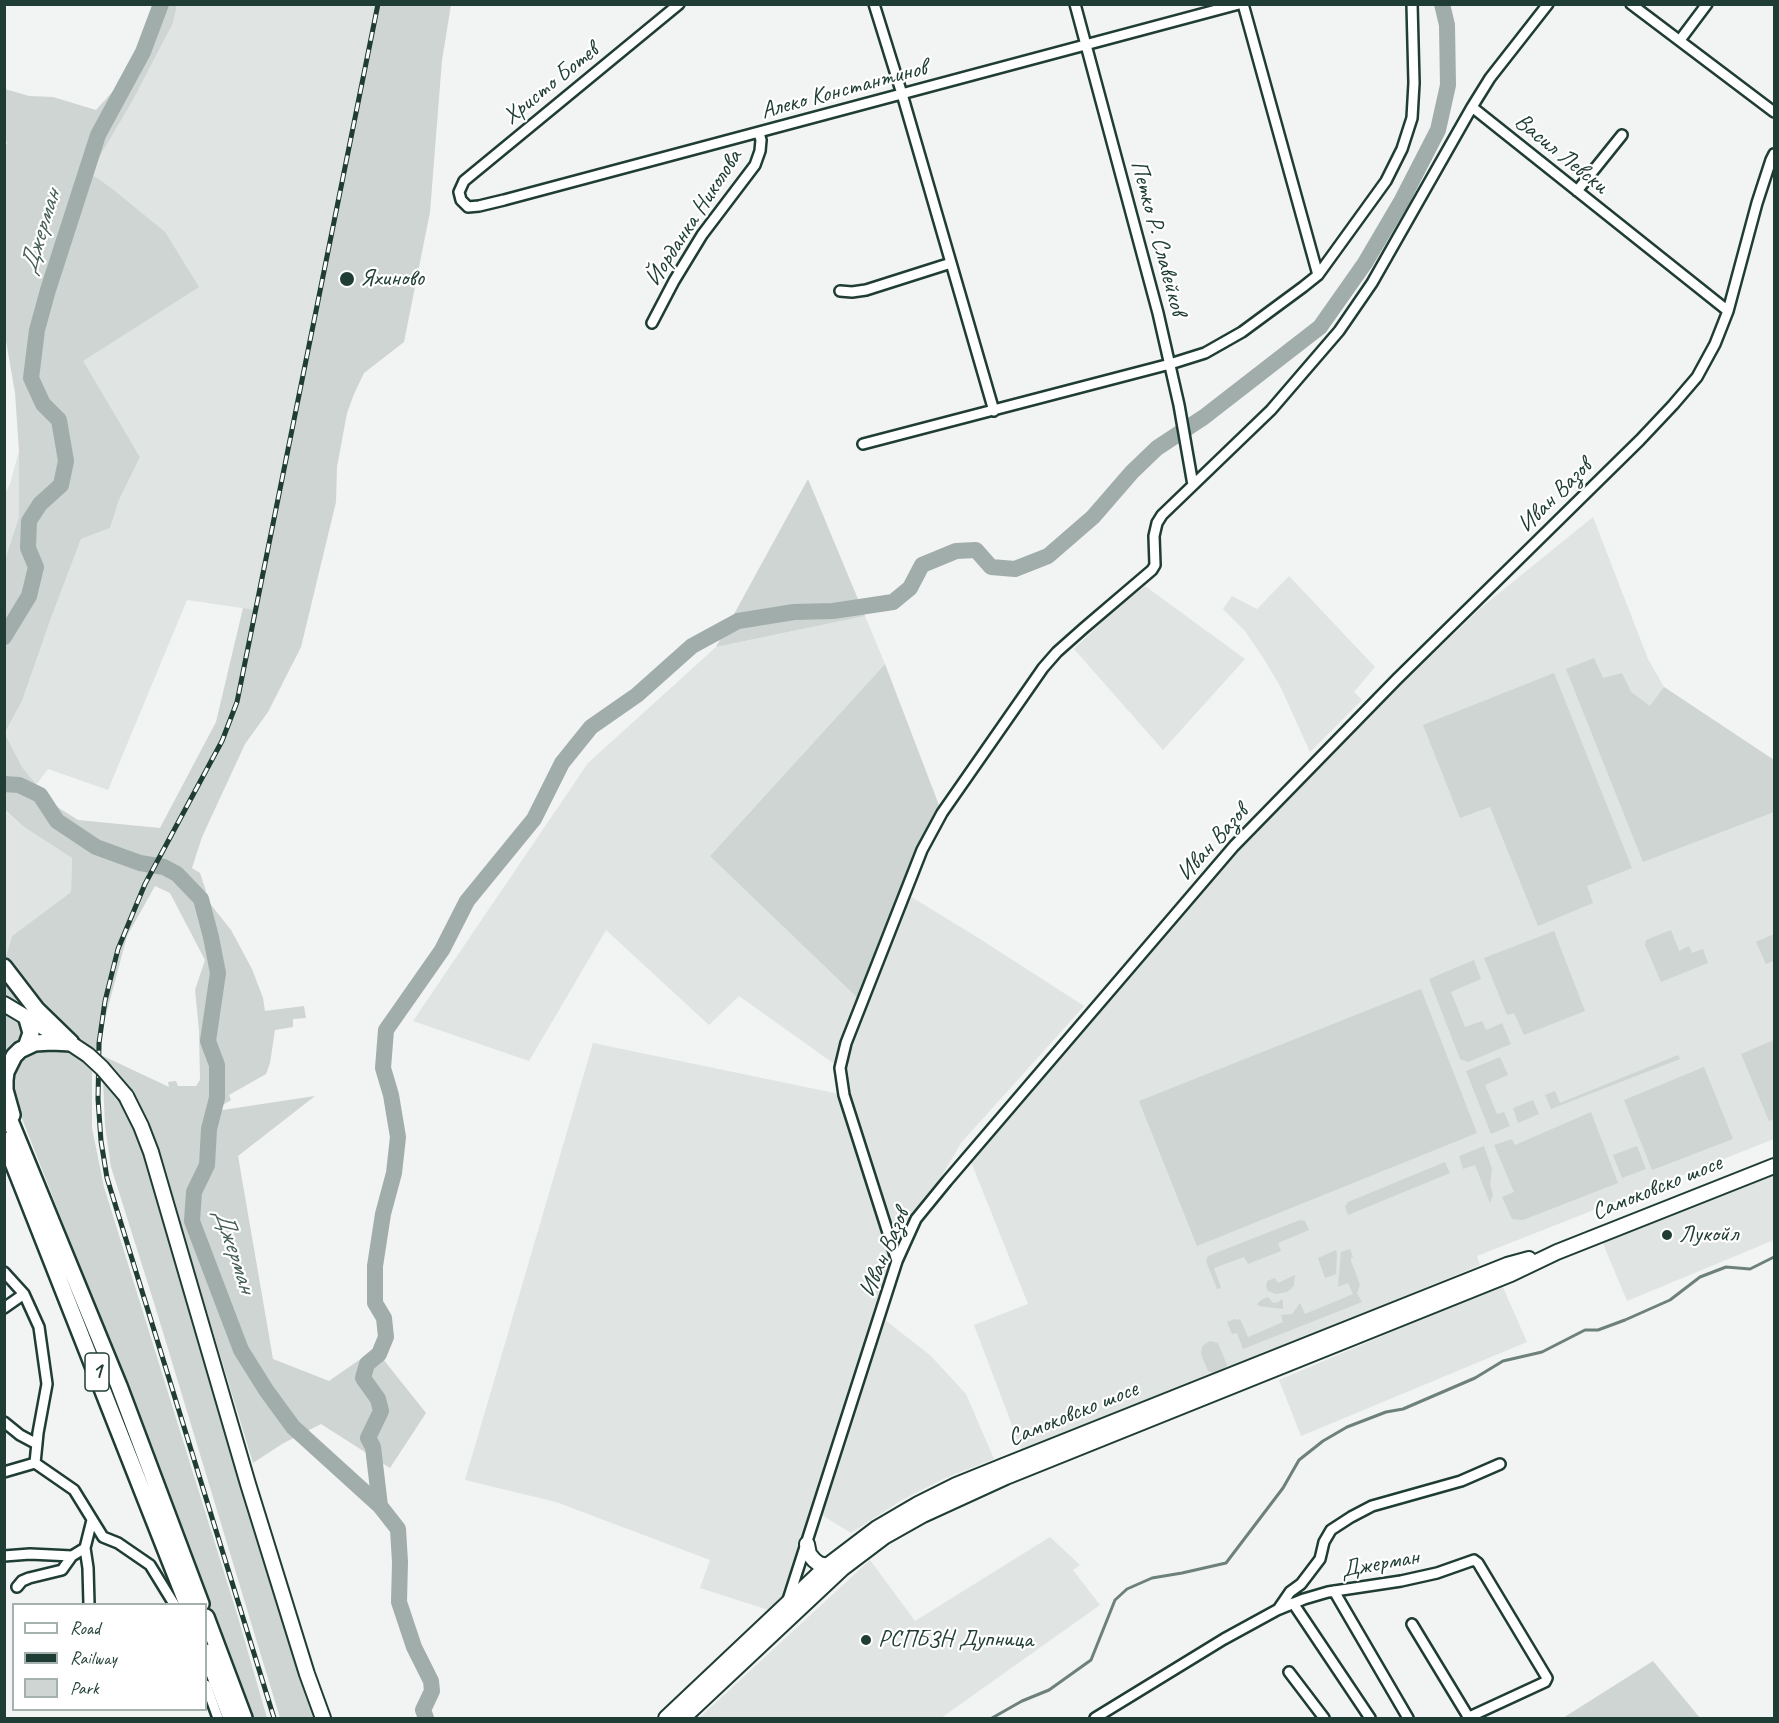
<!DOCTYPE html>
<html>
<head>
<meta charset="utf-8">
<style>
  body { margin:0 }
  #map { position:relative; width:1779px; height:1723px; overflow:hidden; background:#f2f3f3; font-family:Caveat,sans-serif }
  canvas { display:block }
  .frame { position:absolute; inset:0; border:6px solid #1f3d34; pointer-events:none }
  .legend { position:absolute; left:12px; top:1603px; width:195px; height:108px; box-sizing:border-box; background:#fff; border:2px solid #a5b1ae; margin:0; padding:8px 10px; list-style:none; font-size:18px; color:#1f3d34 }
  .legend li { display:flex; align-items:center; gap:12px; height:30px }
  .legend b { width:30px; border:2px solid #a5b1ae }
</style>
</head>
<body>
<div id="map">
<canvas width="1779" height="1723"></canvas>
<div class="frame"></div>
<ul class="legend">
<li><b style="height:8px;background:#fff"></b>Road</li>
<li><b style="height:8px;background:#1f3d34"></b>Railway</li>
<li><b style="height:16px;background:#ced5d3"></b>Park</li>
</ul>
</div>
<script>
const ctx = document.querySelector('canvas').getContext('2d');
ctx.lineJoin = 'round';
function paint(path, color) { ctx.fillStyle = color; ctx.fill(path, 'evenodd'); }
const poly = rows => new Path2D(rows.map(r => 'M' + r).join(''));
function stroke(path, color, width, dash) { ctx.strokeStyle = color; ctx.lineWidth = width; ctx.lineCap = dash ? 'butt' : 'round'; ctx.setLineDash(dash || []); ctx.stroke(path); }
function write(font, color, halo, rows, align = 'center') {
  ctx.font = font + ' Caveat,sans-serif'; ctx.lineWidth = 4.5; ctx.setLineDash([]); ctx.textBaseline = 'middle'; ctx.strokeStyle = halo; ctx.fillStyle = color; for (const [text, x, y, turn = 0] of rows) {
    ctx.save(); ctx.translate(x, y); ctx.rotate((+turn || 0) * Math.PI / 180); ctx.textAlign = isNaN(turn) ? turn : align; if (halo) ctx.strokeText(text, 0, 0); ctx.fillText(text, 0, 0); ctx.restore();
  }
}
paint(poly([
  [177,5,378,5,256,610,187,600,108,790,48,769,36,785,22,767,5,734,22,701,51,618,81,539,110,528,119,500,140,457,82,361,110,187,90,173,133,100,173,23],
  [19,451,19,517,5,560,5,494,10,484],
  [1593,517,1648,659,1664,687,1774,760,1774,1139,1477,1256,1480,1265,1023,1454,974,1325,1028,1304,971,1162,1242,845,1405,681,1482,607],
  [1289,576,1375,667,1354,692,1362,700,1310,752,1281,688,1264,659,1245,631,1223,609,1232,596,1257,609],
  [1145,586,1245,659,1163,750,1074,649,1119,606],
  [865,616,885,664,710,856,905,893,980,939,1084,1006,961,1143,937,1184,927,1205,916,1219,880,1316,931,1356,966,1394,994,1459,943,1479,902,1500,851,1533,817,1512,787,1603,778,1613,700,1588,710,1560,556,1502,465,1480,593,1043,844,1095,840,1068,739,996,709,1025,606,930,529,1061,413,1021,588,763,716,647],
  [4,810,24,827,72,858,71,892,12,936,5,959],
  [1774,1174,1774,1240,1627,1301,1602,1241],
  [1502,1285,1527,1342,1301,1436,1279,1380],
  [1050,1537,1080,1565,1073,1570,1100,1605,941,1718,699,1718,870,1560,915,1621]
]), '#e0e4e3');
paint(poly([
  [447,4,451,5,442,60,430,212,404,342,364,373,354,394,347,413,337,467,336,502,301,647,268,712,245,744,202,837,192,868,200,873,206,891,204,896,231,930,252,969,263,998,265,1011,304,1006,306,1018,293,1019,293,1027,275,1030,270,1063,266,1074,229,1095,231,1100,215,1110,216,1111,315,1096,238,1156,273,1359,329,1381,375,1349,426,1413,390,1468,321,1424,282,1444,253,1463,149,1122,133,1091,116,1070,101,1055,65,1027,36,996,5,959,12,936,71,892,72,858,24,827,5,810,5,734,22,767,51,803,78,820,160,828,216,722,243,608,256,610,378,5],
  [155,886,170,893,205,960,195,990,199,1030,200,1080,196,1086,178,1086,176,1081,168,1082,169,1087,101,1055,103,1026,127,936],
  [157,5,177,5,173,23,133,100,90,173,110,187,165,232,199,287,83,361,140,457,119,500,110,528,81,539,51,618,22,701,5,733,5,560,19,517,19,451,15,393,4,329,4,151,7,142,5,140,5,89,29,96,53,97,96,110,115,89,142,44],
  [808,479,865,616,716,647],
  [1594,658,1603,678,1622,673,1631,692,1650,706,1664,687,1774,760,1774,812,1643,862,1566,669],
  [885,664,942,813,862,1002,710,856],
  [1554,673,1632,868,1587,886,1593,903,1538,926,1490,807,1460,818,1423,725],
  [1671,930,1679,951,1689,946,1692,953,1703,949,1708,963,1661,982,1645,945,1646,940],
  [1554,931,1585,1011,1524,1035,1514,1013,1507,1015,1484,958],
  [1774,934,1774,961,1766,964,1756,942],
  [1474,960,1481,979,1451,992,1465,1027,1482,1021,1486,1030,1502,1023,1511,1044,1468,1062,1460,1059,1429,979],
  [5,976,30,1010,5,994],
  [1421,989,1477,1133,1197,1246,1139,1101],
  [4,1012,21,1022,26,1029,24,1040,4,1059],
  [1774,1040,1774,1119,1769,1121,1741,1054],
  [60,1049,69,1051,92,1069,92,1128,104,1187,237,1614,267,1718,252,1718,223,1638,152,1461,103,1325,21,1116,14,1092,12,1078,20,1061,31,1050],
  [1678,1055,1680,1059,1551,1109,1545,1095,1555,1091,1560,1103],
  [1500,1057,1508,1075,1485,1085,1497,1114,1504,1112,1510,1126,1491,1134,1466,1071],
  [1704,1067,1733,1139,1652,1170,1624,1100],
  [103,1080,120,1101,136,1130,245,1500,304,1690,317,1718,280,1718,155,1306,111,1167,105,1126],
  [1533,1100,1539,1114,1518,1123,1513,1108],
  [1591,1112,1618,1183,1523,1220,1512,1219,1502,1197,1514,1192,1494,1145,1512,1139,1515,1145],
  [1484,1146,1492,1169,1490,1185,1493,1195,1490,1203,1475,1165,1463,1169,1459,1156],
  [1637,1146,1646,1169,1622,1178,1613,1155],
  [1445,1162,1450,1173,1348,1215,1345,1207,1348,1202],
  [1300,1220,1305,1221,1309,1230,1278,1243,1281,1251,1248,1264,1244,1257,1214,1268,1221,1288,1217,1289,1206,1261,1208,1256],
  [1350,1249,1353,1257,1351,1258,1351,1261,1360,1285,1357,1293,1362,1302,1243,1349,1237,1333,1232,1334,1227,1322,1235,1319,1236,1320,1240,1319,1248,1337,1283,1322,1281,1315,1292,1314,1300,1303,1305,1314,1353,1294,1348,1283,1338,1287,1341,1252],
  [1336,1250,1337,1254,1336,1274,1325,1278,1318,1258],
  [1295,1275,1294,1286,1287,1292,1276,1294,1268,1291,1266,1287,1267,1281,1275,1278,1278,1283],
  [1268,1297,1273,1303,1279,1302,1281,1299,1283,1301,1283,1309,1259,1306,1257,1304,1261,1300],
  [1210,1341,1218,1343,1227,1365,1222,1373,1216,1374,1208,1371,1201,1354,1202,1347,1205,1344],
  [1653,1661,1700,1718,1563,1718]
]), '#ced5d3');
stroke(poly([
  [992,1718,1022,1701,1049,1690,1091,1660,1115,1600,1127,1589,1152,1578,1182,1573,1226,1563,1283,1488,1299,1460,1323,1441,1347,1427,1386,1412,1403,1409,1475,1378,1503,1361,1542,1352,1585,1330,1598,1330,1625,1320,1670,1300,1700,1277,1726,1267,1750,1269,1774,1257]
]), '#6d807b', 3);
stroke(poly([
  [4,637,29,596,36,567,28,548,29,521,40,504,61,485,66,461,59,420,43,404,31,378,37,330,48,290,98,135,143,52,161,4],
  [4,784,19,785,40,795,57,821,96,847,140,863,164,867,177,874,201,899,211,937,218,973,208,1041,217,1065,217,1098,209,1129,207,1165,194,1192,192,1221,241,1350,266,1390,293,1427,380,1506,398,1529,400,1562,399,1602,414,1647,431,1681,432,1691,423,1710,426,1718],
  [380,1506,373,1447,368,1438,381,1411,378,1399,363,1378,367,1364,379,1354,386,1337,384,1318,375,1303,375,1266,383,1214,394,1173,398,1137,391,1095,383,1068,386,1030,442,950,467,901,534,819,562,763,591,727,637,695,692,646,738,621,794,612,833,611,893,602,910,588,922,565,956,551,976,550,991,567,1015,569,1048,556,1093,517,1132,472,1157,448,1204,417,1320,327,1365,263,1402,200,1438,130,1448,85,1447,25,1442,4]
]), '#a1adaa', 16);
const street = poly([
  [679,4,464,181,459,192,461,200,468,207,479,206,504,200,1239,4],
  [874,4,902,94,994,411],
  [1075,4,1158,313,1179,405,1193,485],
  [1243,4,1318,275],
  [1631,4,1774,112],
  [1680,40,1707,4],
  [1472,107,1728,311],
  [1577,191,1622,135],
  [840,291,852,292,866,290,951,263],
  [652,323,674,281,702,235,755,165,760,151,761,140,759,133],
  [863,444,1170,364,1205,353,1242,332,1303,287,1318,275,1386,181,1402,149,1412,118,1414,83,1412,4],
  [897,1261,844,1095,840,1068,846,1043,922,850,942,813,1043,668,1057,652,1084,628,1152,570,1155,565,1154,536,1157,523,1162,515,1271,410,1339,331,1372,283,1472,107,1490,78,1548,4],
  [4,1272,24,1294,39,1327,47,1384,38,1433,35,1463,74,1490,103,1537,118,1543,150,1565,174,1604],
  [4,1308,24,1294],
  [4,1422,20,1435,37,1444],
  [4,1472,35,1463],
  [4,1556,30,1554,72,1556,85,1548],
  [17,1587,22,1581,29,1578,62,1570,72,1556],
  [1334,1591,1408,1718],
  [788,1600,897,1261,916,1219,947,1181,1234,846,1397,679,1640,440,1673,405,1697,377,1715,344,1728,311,1757,203,1771,160,1774,154],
  [1293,1603,1370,1718],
  [89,1604,88,1568,85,1548,92,1520],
  [1279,1608,1290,1592,1301,1584,1320,1559,1324,1542,1331,1530,1351,1517,1372,1506,1461,1481,1500,1464],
  [1412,1624,1469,1718],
  [1289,1672,1324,1718],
  [206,1685,218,1718],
  [1095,1718,1224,1639,1277,1610,1304,1599,1328,1592,1401,1581,1437,1573,1474,1560,1478,1563,1547,1678,1545,1682,1467,1718]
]);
const secondary = poly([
  [4,1004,61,1038],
  [126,1096,141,1126,151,1152,248,1484,307,1674,323,1718],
  [807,1544,809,1554,814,1560,819,1564,834,1567],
  [666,1718,827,1566,877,1528,918,1504,956,1485,1003,1466,1507,1265,1529,1259],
  [683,1718,843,1568,884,1537,923,1515,1006,1477,1511,1274,1557,1252,1774,1166]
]);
const primary = poly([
  [4,967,37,1010,71,1043],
  [26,1047,31,1033,27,1019],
  [4,1106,119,1386,201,1604],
  [12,1115,5,1090,5,1080,6,1072,14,1056,20,1050,35,1043,52,1042,71,1043],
  [4,1140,187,1604],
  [206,1617,244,1718],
  [206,1652,231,1718]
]);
stroke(street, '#1f3d34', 14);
stroke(secondary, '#1f3d34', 18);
stroke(primary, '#1f3d34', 20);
stroke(street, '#fff', 9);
stroke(secondary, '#fff', 14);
stroke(primary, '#fff', 15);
const rail = poly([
  [274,1718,107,1178,101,1141,98,1099,99,1043,105,1001,118,949,145,884,222,741,237,702,378,4]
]);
stroke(rail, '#1f3d34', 5);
stroke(rail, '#fff', 3, [9]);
const secondaryBridge = poly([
  [73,1045,88,1055,102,1068,126,1096]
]);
stroke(secondaryBridge, '#1f3d34', 18, []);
stroke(secondaryBridge, '#fff', 14);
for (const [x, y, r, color] of [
  [347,279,8,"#1f3d34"],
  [1667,1235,6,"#1f3d34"],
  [866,1640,6,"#1f3d34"]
]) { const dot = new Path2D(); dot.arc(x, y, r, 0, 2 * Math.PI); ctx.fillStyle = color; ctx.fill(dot); stroke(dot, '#fff', 2); }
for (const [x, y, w] of [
  [97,1372,24]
]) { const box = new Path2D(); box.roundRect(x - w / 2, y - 19, w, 38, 4.5); ctx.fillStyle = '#fff'; ctx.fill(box); stroke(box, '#1f3d34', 1.5); }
write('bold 22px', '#1f3d34', null, [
  ["1",97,1372]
]);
write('24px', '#1f3d34', '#fff', [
  ["Христо Ботев",551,84,-39],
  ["Алеко Константинов",844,90,-15],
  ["Васил Левски",1561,154,39],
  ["Йорданка Николова",694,218,-57],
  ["Петко Р. Славейков",1158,238,75],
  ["Иван Вазов",1555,496,-45],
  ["Иван Вазов",1213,843,-48],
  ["Самоковско шосе",1657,1188,-22],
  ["Иван Вазов",885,1253,-67],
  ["Самоковско шосе",1073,1414,-22],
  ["Джерман",1380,1564,-10]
]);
write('24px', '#1f3d34', '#fff', [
  ["Яхиново",360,279],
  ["Лукойл",1679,1235],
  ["РСПБЗН Дупница",878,1640]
], 'left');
write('italic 26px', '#465f57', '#fff', [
  ["Джерман",41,232,-73],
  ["Джерман",234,1251,72]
]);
</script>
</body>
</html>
